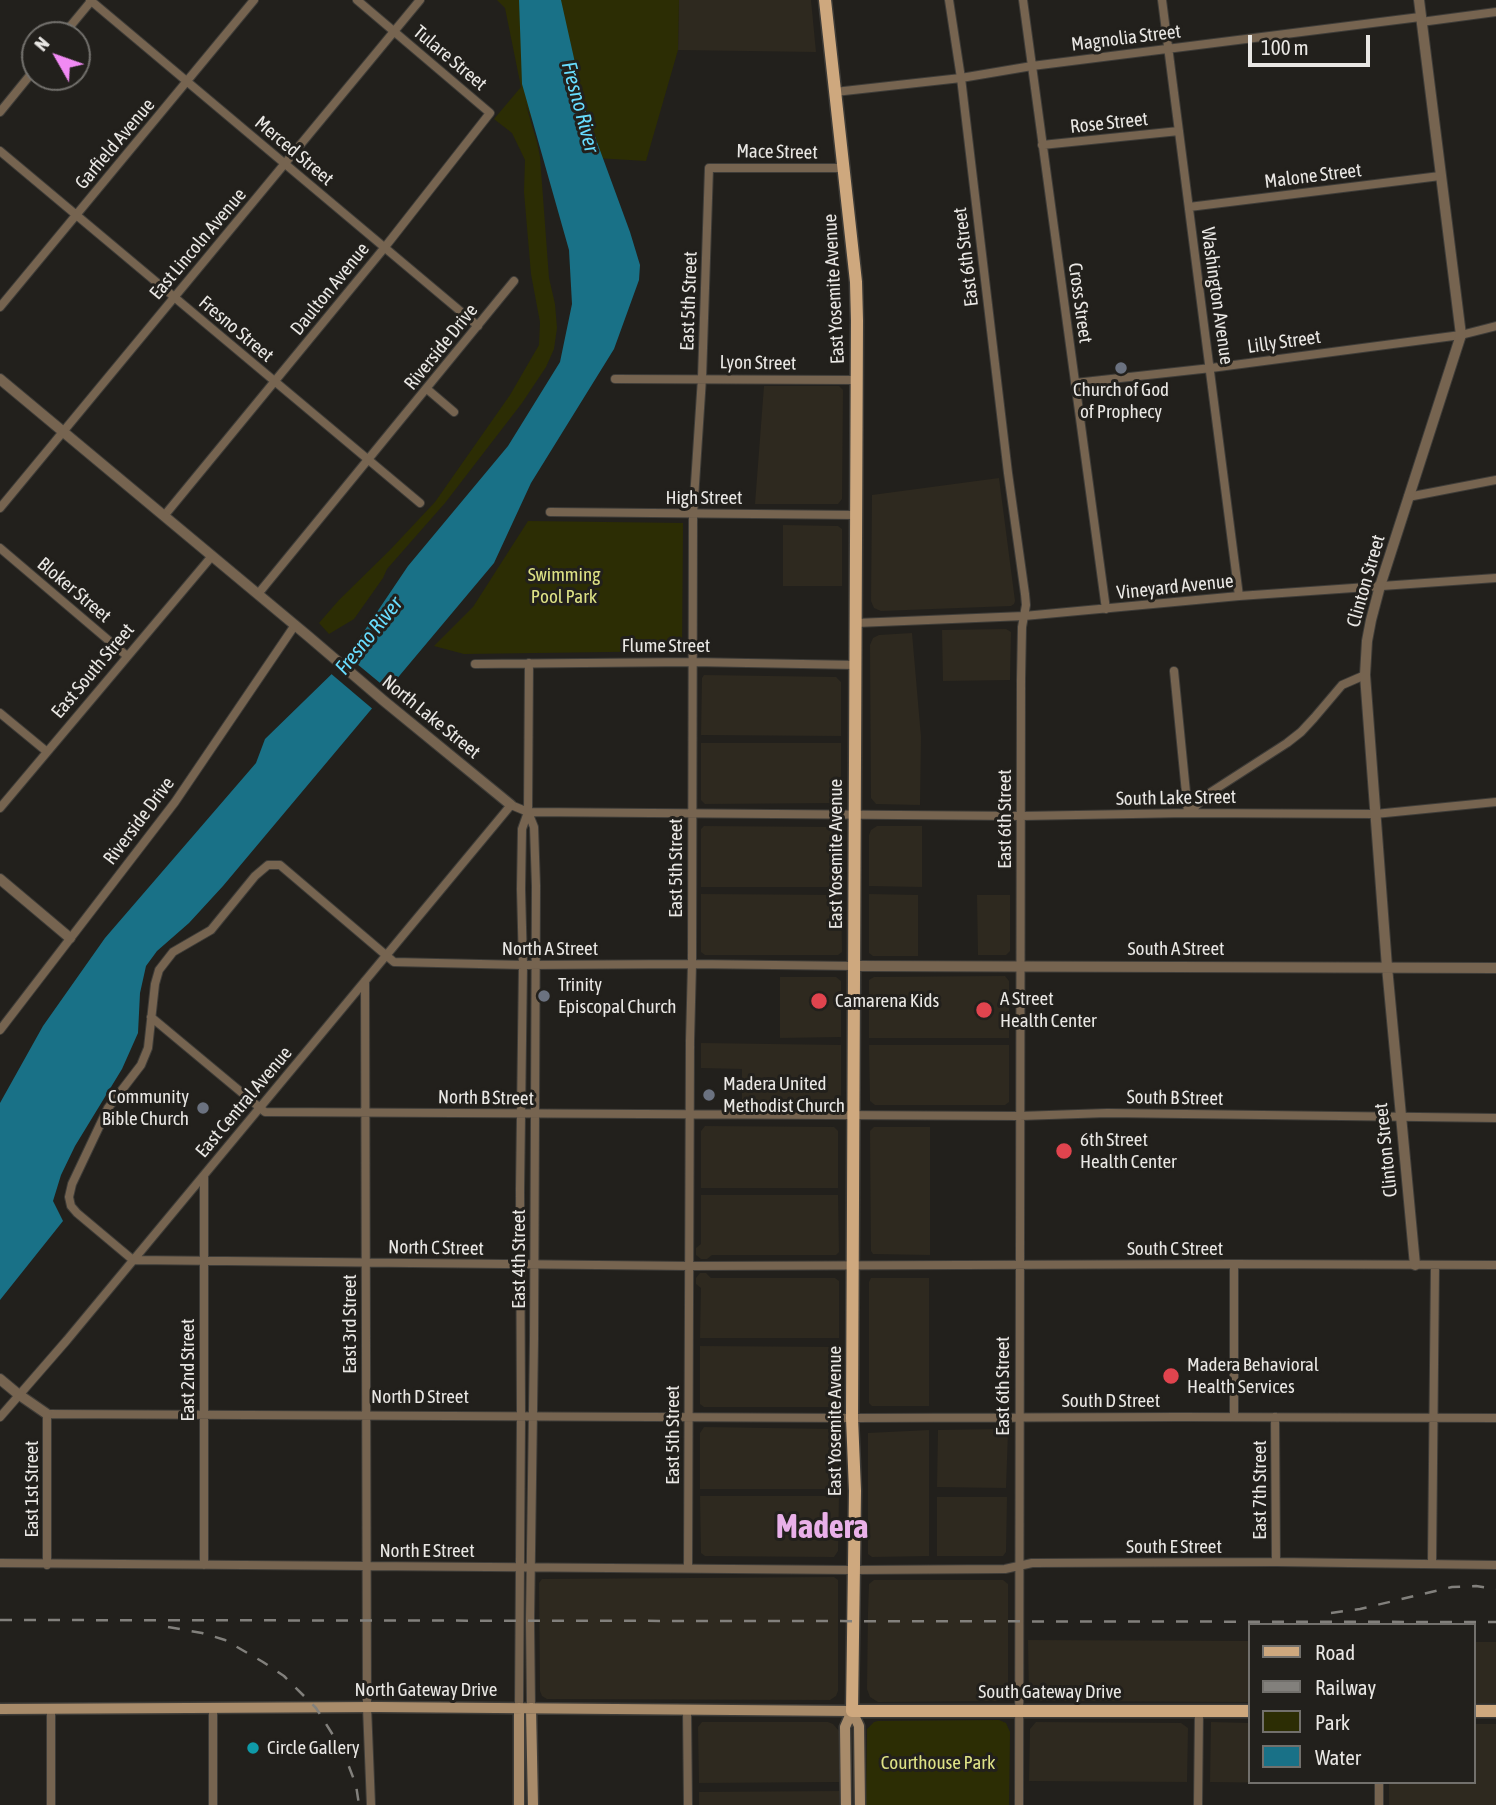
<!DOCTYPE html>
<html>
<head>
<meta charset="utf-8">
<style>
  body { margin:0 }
  #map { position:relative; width:1496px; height:1805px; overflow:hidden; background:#22201c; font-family:"Asap Condensed",sans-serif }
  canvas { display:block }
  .legend { position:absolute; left:1248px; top:1623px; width:228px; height:161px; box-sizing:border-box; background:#22201c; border:2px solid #72706c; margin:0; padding:9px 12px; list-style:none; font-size:21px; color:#e9e7e4 }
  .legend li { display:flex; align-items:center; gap:14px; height:35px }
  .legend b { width:35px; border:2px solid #72706c }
  .north { position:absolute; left:21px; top:21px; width:70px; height:70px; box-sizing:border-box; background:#22201c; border:2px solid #72706c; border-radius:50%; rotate:310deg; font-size:19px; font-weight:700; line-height:28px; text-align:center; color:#e9e7e4 }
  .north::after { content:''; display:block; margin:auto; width:24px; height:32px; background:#f18af4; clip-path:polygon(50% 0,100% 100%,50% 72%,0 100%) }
  .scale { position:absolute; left:1248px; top:35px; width:122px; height:32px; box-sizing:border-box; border:4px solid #e9e7e4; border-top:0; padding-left:9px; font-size:21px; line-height:24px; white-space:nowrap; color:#e9e7e4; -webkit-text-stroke:5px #22201c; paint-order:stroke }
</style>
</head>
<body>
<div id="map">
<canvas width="1496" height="1805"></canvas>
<ul class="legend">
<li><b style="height:9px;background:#cea87e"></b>Road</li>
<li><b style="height:9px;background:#82807c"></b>Railway</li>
<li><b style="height:19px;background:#2c2d04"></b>Park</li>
<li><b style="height:19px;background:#197187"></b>Water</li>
</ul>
<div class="north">N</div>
<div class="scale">100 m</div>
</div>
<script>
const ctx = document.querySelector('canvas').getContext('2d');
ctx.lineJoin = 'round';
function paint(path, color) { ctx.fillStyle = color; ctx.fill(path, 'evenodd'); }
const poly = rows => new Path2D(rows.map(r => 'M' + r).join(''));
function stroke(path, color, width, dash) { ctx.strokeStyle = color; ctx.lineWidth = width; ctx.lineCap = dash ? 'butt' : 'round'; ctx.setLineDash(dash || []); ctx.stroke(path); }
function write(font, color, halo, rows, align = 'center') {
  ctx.font = font + ' "Asap Condensed",sans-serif'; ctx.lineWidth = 6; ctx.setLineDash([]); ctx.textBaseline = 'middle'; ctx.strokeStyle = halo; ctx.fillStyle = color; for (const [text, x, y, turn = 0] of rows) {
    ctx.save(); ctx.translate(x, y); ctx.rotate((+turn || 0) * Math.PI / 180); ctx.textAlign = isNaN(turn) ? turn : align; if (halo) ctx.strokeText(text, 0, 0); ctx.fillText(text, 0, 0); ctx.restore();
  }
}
paint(poly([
  [679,0,811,0,816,52,678,50],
  [764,386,839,386,843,390,842,499,838,504,755,504],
  [999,478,1015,601,1014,604,1011,606,881,611,874,608,871,601,872,495],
  [783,525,838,526,842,529,842,586,783,586],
  [1006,629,1011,632,1010,680,943,681,942,630],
  [912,633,921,737,920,805,876,804,871,798,870,645,873,638,879,635],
  [704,675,836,677,841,682,841,736,701,735,702,678],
  [701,743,841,743,841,800,838,803,705,804,701,800],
  [704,826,833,827,840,833,841,887,701,887,701,829],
  [877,826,922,826,922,887,869,886,869,835,871,830],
  [701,894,841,895,842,952,838,955,705,955,701,952],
  [869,894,918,895,918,956,873,956,869,953],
  [977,895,1010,895,1010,951,1006,955,978,955],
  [1005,976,1009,981,1009,1038,869,1038,869,980,874,977],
  [780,977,836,977,841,981,841,1037,780,1038],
  [701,1043,841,1045,841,1102,837,1106,742,1106,742,1069,701,1068],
  [869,1045,1009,1045,1009,1102,1005,1105,875,1105,870,1101],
  [705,1126,834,1127,838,1131,838,1188,701,1188,701,1131],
  [874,1127,930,1127,930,1255,873,1254,871,1251,870,1131],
  [701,1195,838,1195,839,1252,836,1255,712,1255,707,1259,701,1259,696,1255,696,1248,701,1244],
  [700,1273,706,1273,711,1278,835,1278,839,1281,839,1338,700,1338,701,1288,696,1284,696,1278],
  [871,1278,929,1278,929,1406,872,1406,869,1403,869,1282],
  [700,1346,838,1347,838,1403,836,1407,704,1407,700,1404],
  [704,1427,834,1429,838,1433,838,1489,700,1489,700,1433],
  [1003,1429,1008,1432,1006,1488,937,1487,938,1430],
  [929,1430,929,1556,872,1557,868,1554,868,1433],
  [700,1496,839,1496,838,1551,834,1557,705,1556,701,1553],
  [937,1497,1007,1497,1006,1552,1003,1556,937,1556],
  [834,1577,838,1580,838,1691,836,1696,830,1700,547,1699,542,1696,540,1691,539,1583,542,1579],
  [874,1580,1003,1580,1008,1584,1008,1696,1003,1701,878,1702,870,1697,867,1689,868,1612,869,1584],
  [1028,1640,1249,1641,1249,1702,1034,1701,1029,1697],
  [1473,1642,1496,1642,1496,1703,1473,1703],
  [702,1722,828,1722,833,1724,839,1731,839,1782,699,1783,698,1727],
  [1036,1722,1181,1723,1188,1728,1187,1782,1029,1781,1030,1729],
  [1211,1722,1249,1723,1249,1782,1366,1784,1210,1782],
  [1473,1724,1496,1724,1496,1805,1389,1805,1389,1782,1473,1782],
  [839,1791,839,1805,699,1805,699,1792]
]), '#2e291f');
paint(poly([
  [497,0,679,0,678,50,646,161,546,155,525,102,537,142,540,157,549,278,555,304,557,328,554,349,546,367,522,403,445,503,387,569,383,578,354,619,329,634,319,623,339,600,390,550,435,502,510,395,539,345,540,322,531,274,524,192,525,160,512,133,494,119,521,87,505,8],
  [528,521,683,523,682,651,464,654,434,646,473,607],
  [999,1720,1006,1723,1010,1732,1009,1805,866,1805,867,1734,867,1729,874,1722,878,1721]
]), '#2c2d04');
paint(poly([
  [519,0,561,0,586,112,630,232,640,265,639,280,614,349,531,483,494,563,223,886,189,923,157,951,146,966,140,993,138,1033,122,1069,75,1146,61,1175,53,1201,63,1221,0,1300,0,1103,43,1026,105,938,256,763,265,739,342,664,408,566,508,446,560,362,572,304,569,250,522,84]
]), '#197187');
paint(poly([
  [345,654,391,692,375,711,329,672]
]), '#22201c');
const minor = poly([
  [90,0,478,326],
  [949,0,961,78,1008,473,1025,594,1026,605,1022,627,1021,680,1019,1805],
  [1023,0,1106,609],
  [1162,0,1239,596],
  [1421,22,1496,12],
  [63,35,92,0],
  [835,92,961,78,1032,66,1420,17],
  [0,112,35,69],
  [1042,145,1179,131],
  [0,151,420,503],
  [1189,207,1440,176],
  [0,307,254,0],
  [615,379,858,380],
  [1075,383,1211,368,1461,335,1496,326],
  [427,389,454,412],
  [1408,497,1496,480],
  [0,508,420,0],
  [550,512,857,515],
  [164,516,385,247,490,113,357,0],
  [0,548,127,656],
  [258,594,514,281],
  [856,623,1024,616,1239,596,1496,578],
  [475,664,693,662,856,665],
  [1174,671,1188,813],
  [0,713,46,751],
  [0,808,212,556],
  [528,812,534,827,536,886,534,1339,530,1621,531,1708],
  [1188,813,1211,792,1287,743,1301,732,1314,718,1342,685,1365,675],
  [856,966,692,964,523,965,394,962,280,865,268,865,255,876,211,930,173,952,159,970,155,984,148,1048,141,1065,108,1108,72,1184,69,1197,71,1206,77,1213,133,1260,690,1266,1234,1264,1496,1265],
  [365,981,367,1707,371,1805],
  [151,1017,265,1112,1020,1116,1107,1113,1496,1118],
  [0,1030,175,802,295,625],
  [204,1176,204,1565],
  [0,1417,67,1340,511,805,528,812,1021,816,1188,813,1375,814,1496,802],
  [1234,1417,1234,1264],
  [1275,1417,1276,1562],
  [0,1563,853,1570,1005,1569,1032,1563,1276,1562,1496,1565],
  [1432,1563,1435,1265],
  [47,1565,47,1414,852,1418,1181,1417,1496,1418],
  [688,1568,690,1041,692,964,693,514,702,378,709,168,844,168],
  [519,1708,521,1416,520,1190,523,965,521,889,522,829,528,812,529,663],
  [687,1710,688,1805],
  [51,1805,51,1709],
  [213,1805,213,1709],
  [1198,1805,1199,1711],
  [1379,1805,1379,1782]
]);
const tertiary = poly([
  [0,379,308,636,384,701,511,805],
  [0,879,70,938],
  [856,966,1496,968],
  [1415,1265,1387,967,1365,675,1367,641,1371,620,1380,586,1461,335,1419,0],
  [0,1379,18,1394,47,1414]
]);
const secondary = poly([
  [519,1708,519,1805],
  [531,1708,533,1805],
  [0,1709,377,1707,852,1711],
  [852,1711,859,1726,860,1805],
  [846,1805,845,1727,852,1711]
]);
const primary = poly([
  [825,0,856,282,857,321,852,1418,855,1491,852,1711,1249,1711],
  [1473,1711,1496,1711]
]);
stroke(minor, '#3e3c38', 10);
stroke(tertiary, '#3e3c38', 12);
stroke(secondary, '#3e3c38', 13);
stroke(primary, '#3e3c38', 15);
stroke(minor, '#766450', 8);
stroke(tertiary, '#766450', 10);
stroke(secondary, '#a88b6a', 10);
stroke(primary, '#cea87e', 12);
stroke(poly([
  [1331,1613,1360,1609,1452,1587,1476,1586,1496,1589],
  [0,1620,1496,1622],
  [168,1627,202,1633,225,1640,263,1662,284,1676,316,1708,343,1751,356,1785,359,1805]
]), '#82807c', 2.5, [12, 12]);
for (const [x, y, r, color] of [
  [1121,368,7,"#6b7280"],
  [544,996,7,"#6b7280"],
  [819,1001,9,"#e0444e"],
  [984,1010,9,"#e0444e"],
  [709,1095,7,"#6b7280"],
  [203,1108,7,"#6b7280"],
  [1064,1151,9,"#e0444e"],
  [1171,1376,9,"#e0444e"],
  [253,1748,7,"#0f9aa8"]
]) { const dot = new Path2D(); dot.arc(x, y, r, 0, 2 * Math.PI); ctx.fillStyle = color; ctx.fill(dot); stroke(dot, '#22201c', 2.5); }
write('19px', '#e9e7e4', '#22201c', [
  ["Magnolia Street",1126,38,-7],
  ["Tulare Street",450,58,40],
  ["Rose Street",1109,123,-6],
  ["Garfield Avenue",115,144,-50],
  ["Merced Street",294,151,40],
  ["Mace Street",777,152,1],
  ["Malone Street",1313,176,-7],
  ["East Lincoln Avenue",198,244,-50],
  ["East 6th Street",966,257,-97],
  ["Daulton Avenue",330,289,-51],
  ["East Yosemite Avenue",834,289,-93],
  ["Washington Avenue",1217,296,82],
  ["East 5th Street",689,301,-88],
  ["Cross Street",1080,303,82],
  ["Fresno Street",236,329,40],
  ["Lilly Street",1284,342,-8],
  ["Riverside Drive",441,347,-51],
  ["Lyon Street",758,363,1],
  ["High Street",704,498],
  ["Clinton Street",1366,581,-74],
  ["Vineyard Avenue",1175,587,-6],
  ["Bloker Street",74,590,40],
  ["Flume Street",666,646],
  ["East South Street",93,671,-50],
  ["North Lake Street",431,717,39],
  ["South Lake Street",1176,798,-1],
  ["East 6th Street",1005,819,-90],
  ["Riverside Drive",139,821,-53],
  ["East Yosemite Avenue",836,854,-90],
  ["East 5th Street",676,868,-90],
  ["North A Street",550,949],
  ["South A Street",1176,949],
  ["North B Street",486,1098,1],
  ["South B Street",1175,1098,1],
  ["East Central Avenue",244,1102,-50],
  ["Clinton Street",1386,1150,-96],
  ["North C Street",436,1248,1],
  ["South C Street",1175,1249],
  ["East 4th Street",519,1259,-90],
  ["East 3rd Street",350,1324,-90],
  ["East 2nd Street",188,1370,-90],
  ["East 6th Street",1003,1386,-90],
  ["North D Street",420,1397],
  ["South D Street",1111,1401],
  ["East Yosemite Avenue",835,1421,-90],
  ["East 5th Street",673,1435,-90],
  ["East 1st Street",32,1489,-90],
  ["East 7th Street",1260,1490,-90],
  ["South E Street",1174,1547],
  ["North E Street",427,1551],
  ["North Gateway Drive",426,1690],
  ["South Gateway Drive",1050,1692]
]);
write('19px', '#e9e7e4', '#22201c', [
  ["Church of God",1121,390,"center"],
  ["of Prophecy",1121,412,"center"],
  ["Trinity",558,985],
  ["Episcopal Church",558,1007],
  ["A Street",1000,999],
  ["Health Center",1000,1021],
  ["Camarena Kids",835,1001],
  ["Madera United",723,1084],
  ["Methodist Church",723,1106],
  ["Community",189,1097,"right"],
  ["Bible Church",189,1119,"right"],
  ["6th Street",1080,1140],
  ["Health Center",1080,1162],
  ["Madera Behavioral",1187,1365],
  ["Health Services",1187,1387],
  ["Circle Gallery",267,1748]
], 'left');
write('19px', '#dee286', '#22201c', [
  ["Swimming",564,575],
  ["Pool Park",564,597],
  ["Courthouse Park",938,1763]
]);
write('italic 21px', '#68ddff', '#22201c', [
  ["Fresno River",580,107,75],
  ["Fresno River",369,636,-51]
]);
write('bold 33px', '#e9b0e9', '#22201c', [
  ["Madera",822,1528]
]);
</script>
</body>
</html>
